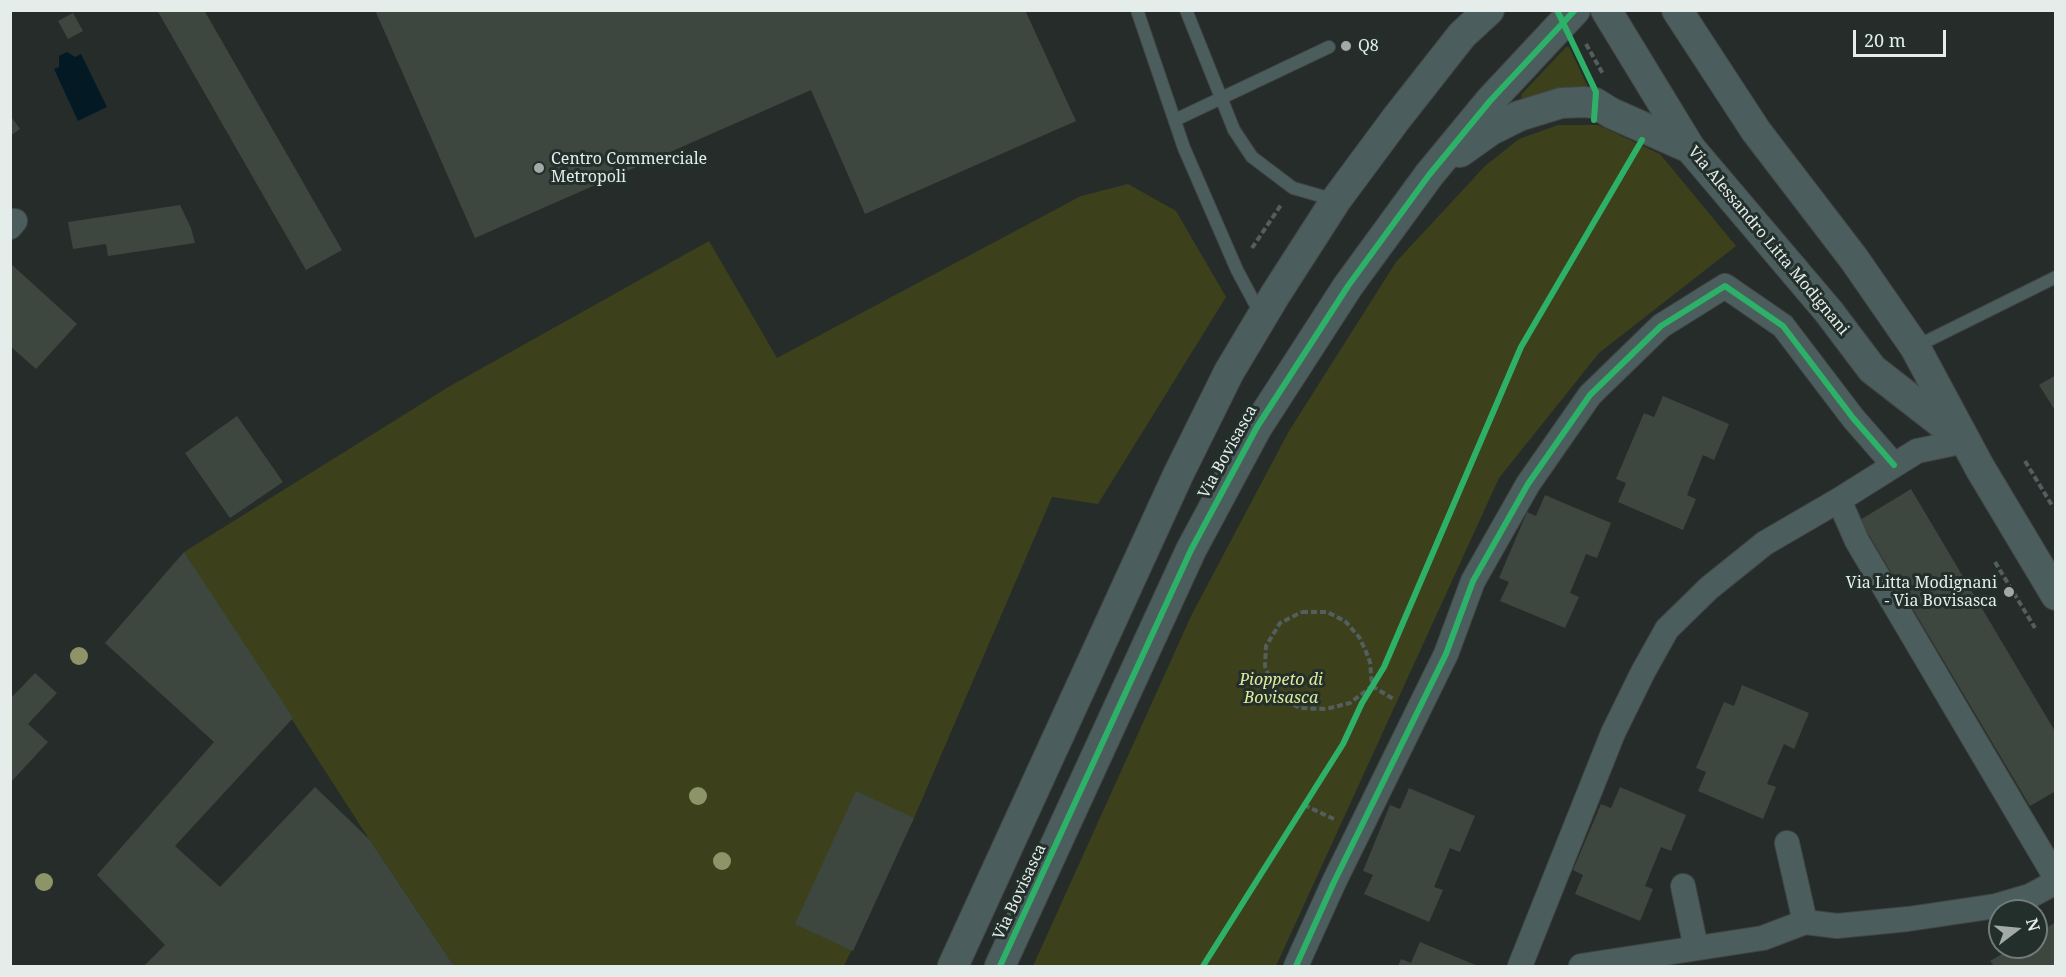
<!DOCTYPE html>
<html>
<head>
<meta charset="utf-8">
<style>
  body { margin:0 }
  #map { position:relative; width:2066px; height:977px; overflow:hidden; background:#262c2a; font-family:"Noto Serif",serif }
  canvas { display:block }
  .frame { position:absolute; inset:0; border:12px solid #e5edea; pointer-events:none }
  .north { position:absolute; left:1988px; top:899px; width:60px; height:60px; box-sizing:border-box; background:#232f2b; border:2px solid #717b77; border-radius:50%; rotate:74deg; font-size:16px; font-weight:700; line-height:24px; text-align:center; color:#e5edea }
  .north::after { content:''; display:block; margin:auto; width:21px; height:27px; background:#a2a9a7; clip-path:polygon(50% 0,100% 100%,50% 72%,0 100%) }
  .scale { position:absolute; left:1853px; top:30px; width:93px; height:27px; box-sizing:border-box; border:3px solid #e5edea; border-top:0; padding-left:8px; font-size:18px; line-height:21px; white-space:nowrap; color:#e5edea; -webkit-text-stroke:4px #232f2b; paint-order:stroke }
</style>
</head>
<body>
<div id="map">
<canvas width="2066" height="977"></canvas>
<div class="frame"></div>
<div class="north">N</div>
<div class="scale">20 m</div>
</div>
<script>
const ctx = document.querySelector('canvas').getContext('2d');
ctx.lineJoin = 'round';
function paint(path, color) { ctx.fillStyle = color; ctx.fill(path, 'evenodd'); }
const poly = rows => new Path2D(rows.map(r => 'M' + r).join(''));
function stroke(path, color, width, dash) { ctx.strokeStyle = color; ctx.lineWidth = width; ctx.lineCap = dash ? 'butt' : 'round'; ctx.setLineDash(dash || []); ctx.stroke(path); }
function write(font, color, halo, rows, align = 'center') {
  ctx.font = font + ' "Noto Serif",serif'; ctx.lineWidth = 6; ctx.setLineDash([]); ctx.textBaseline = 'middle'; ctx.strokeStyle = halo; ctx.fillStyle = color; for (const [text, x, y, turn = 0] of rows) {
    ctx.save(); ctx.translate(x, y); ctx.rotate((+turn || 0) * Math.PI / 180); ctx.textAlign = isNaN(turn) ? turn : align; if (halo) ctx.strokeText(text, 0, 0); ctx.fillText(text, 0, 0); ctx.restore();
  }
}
paint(poly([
  [1566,47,1569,47,1589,89,1522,100,1521,95],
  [1558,125,1598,125,1660,154,1736,246,1599,353,1499,478,1276,966,1033,966,1192,614,1289,431,1396,262,1485,166,1519,139],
  [1128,184,1176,211,1226,297,1098,504,1052,497,914,818,844,966,454,966,369,839,184,552,450,386,709,241,777,358,1081,196]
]), '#3c411b');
paint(poly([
  [67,52,75,57,81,54,107,107,78,121,54,69,59,67,59,56]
]), '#031a25');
paint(poly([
  [157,10,204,10,342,250,306,270],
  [375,10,1025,10,1076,121,865,214,811,90,475,238],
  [73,13,83,31,68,39,58,21],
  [10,115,20,129,10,136],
  [180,205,191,228,195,243,108,256,106,244,73,249,68,222],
  [10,263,77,324,36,369,10,346],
  [2056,375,2056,412,2039,385],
  [1663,396,1729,424,1714,460,1703,455,1687,495,1696,499,1683,530,1618,502,1626,483,1616,479,1644,413,1654,417],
  [237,416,283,482,230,518,185,453],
  [1911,489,2056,733,2056,791,2030,806,1860,520],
  [1545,495,1611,523,1597,558,1586,554,1570,593,1579,597,1565,628,1500,601,1509,582,1499,578,1527,512,1536,516],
  [184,552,293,718,175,846,220,887,315,787,369,839,454,966,144,966,165,945,97,875,214,742,105,643],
  [35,673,57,693,28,724,48,742,10,783,10,699],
  [1742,685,1809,713,1794,749,1784,744,1767,784,1776,787,1763,819,1698,791,1706,772,1696,768,1724,702,1734,706],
  [1620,787,1686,815,1671,851,1661,847,1645,886,1653,889,1640,921,1575,894,1583,875,1573,870,1601,804,1611,808],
  [1409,788,1475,816,1460,852,1450,848,1434,887,1443,890,1429,922,1364,894,1373,875,1363,871,1390,805,1400,809],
  [856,791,914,818,853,951,795,924],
  [2056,922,2056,966,1994,966,1990,961,2014,947,2036,947,2036,934],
  [1420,942,1478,966,1398,966,1401,959,1411,963]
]), '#3e473f');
const service = poly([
  [1137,10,1184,148,1237,270,1261,315],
  [1186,10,1234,130,1252,157,1293,188,1335,200],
  [1175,120,1329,47],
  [1915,347,2056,277]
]);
const minor = poly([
  [10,227,15,221],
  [1839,500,1857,541,2056,878],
  [1787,843,1805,922],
  [1683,886,1696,948],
  [1296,966,1334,882,1446,654,1473,581,1528,484,1590,395,1661,326,1725,286,1783,326,1853,418,1894,465],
  [1520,966,1613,733,1643,672,1667,629,1709,588,1765,543,1839,500,1917,451,1965,441],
  [1581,966,1763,938,1805,922,1837,926,1908,919,1996,906,2030,896,2056,882]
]);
const tertiary = poly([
  [1606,10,1690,148,1829,312,1872,369,1957,435],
  [1677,10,1756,131,1854,259,1915,347,1980,468,2056,595],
  [1460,152,1491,130,1519,116,1561,103,1584,102,1595,103,1611,113,1690,148],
  [953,966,1178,475,1229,372,1275,295,1336,200,1396,119,1462,35,1489,10],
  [1000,966,1191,550,1257,427,1348,286,1429,175,1490,101,1575,10]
]);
stroke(service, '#424645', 14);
stroke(minor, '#424645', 26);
stroke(tertiary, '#424645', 32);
stroke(poly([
  [1586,44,1603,74],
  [1252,248,1281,205],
  [2025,461,2053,507],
  [1995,562,2035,628],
  [1302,612,1327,612,1345,621,1359,637,1365,649,1370,662,1372,686,1350,703,1326,709,1299,708,1275,692,1265,666,1266,646,1280,623,1302,612],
  [1372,686,1395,700],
  [1304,805,1336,820]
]), '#535f5f', 4, [6, 3]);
stroke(service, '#4b5d5c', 12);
stroke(minor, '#4b5d5c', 24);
stroke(tertiary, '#4b5d5c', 30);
stroke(poly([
  [1557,10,1596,92,1594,120],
  [1000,966,1191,550,1257,427,1348,286,1429,175,1490,101,1575,10],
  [1203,966,1343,744,1362,703,1384,667,1521,347,1642,140],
  [1296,966,1334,882,1446,654,1473,581,1528,484,1590,395,1661,326,1725,286,1783,326,1853,418,1894,465]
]), '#2db169', 6);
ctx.fillStyle = '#8d9568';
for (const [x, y] of [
  [79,656],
  [698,796],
  [722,861],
  [44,882]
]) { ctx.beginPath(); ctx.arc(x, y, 9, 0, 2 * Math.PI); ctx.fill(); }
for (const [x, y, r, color] of [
  [1346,46,6,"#a2a9a7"],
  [539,168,6,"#a2a9a7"],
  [2009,592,6,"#a2a9a7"]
]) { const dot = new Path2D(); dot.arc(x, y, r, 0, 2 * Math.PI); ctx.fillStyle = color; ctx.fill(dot); stroke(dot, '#232f2b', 2); }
write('16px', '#e5edea', '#232f2b', [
  ["Q8",1358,46],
  ["Centro Commerciale",551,159],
  ["Metropoli",551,177],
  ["Via Litta Modignani",1997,583,"right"],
  ["- Via Bovisasca",1997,601,"right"]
], 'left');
write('16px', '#e5edea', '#232f2b', [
  ["Via Alessandro Litta Modignani",1768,241,50],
  ["Via Bovisasca",1228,452,-61],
  ["Via Bovisasca",1020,892,-65]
]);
write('italic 16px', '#e1eb9a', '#232f2b', [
  ["Pioppeto di",1281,680],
  ["Bovisasca",1281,698]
]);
</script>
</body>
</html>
